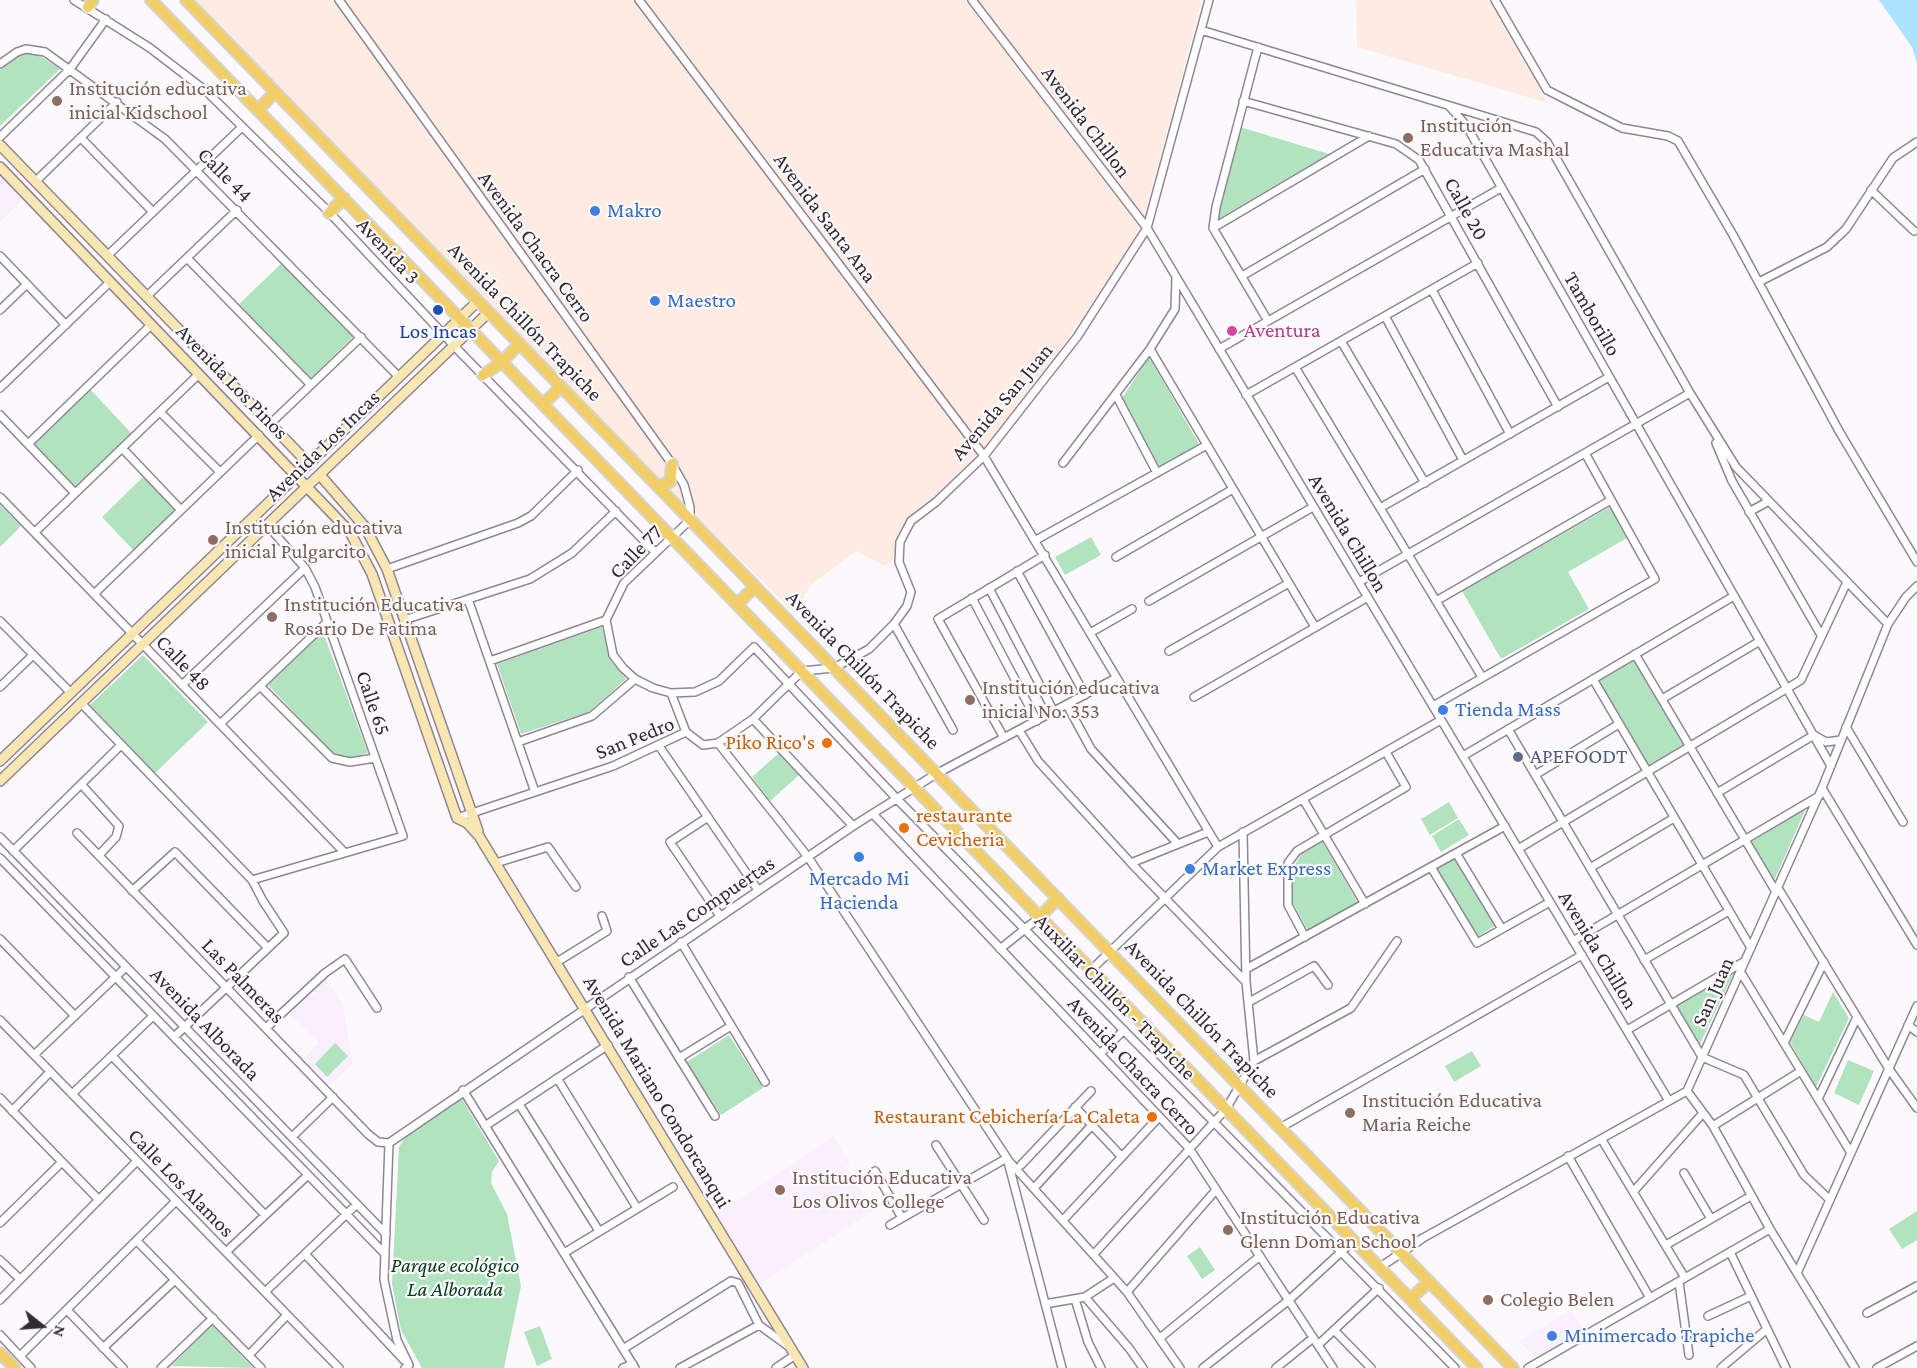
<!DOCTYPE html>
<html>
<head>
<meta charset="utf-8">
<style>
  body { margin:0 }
  #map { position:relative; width:1917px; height:1368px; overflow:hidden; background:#fcf9fd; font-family:"Crimson Pro",serif }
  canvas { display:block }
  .north { position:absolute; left:12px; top:1296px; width:60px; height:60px; -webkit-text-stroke:4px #fcf9fd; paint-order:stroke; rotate:107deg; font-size:16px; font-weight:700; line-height:24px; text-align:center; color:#312c33 }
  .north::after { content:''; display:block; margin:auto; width:21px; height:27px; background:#312c33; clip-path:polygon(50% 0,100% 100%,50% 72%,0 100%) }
</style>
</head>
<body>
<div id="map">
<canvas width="1917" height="1368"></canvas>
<div class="north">N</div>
</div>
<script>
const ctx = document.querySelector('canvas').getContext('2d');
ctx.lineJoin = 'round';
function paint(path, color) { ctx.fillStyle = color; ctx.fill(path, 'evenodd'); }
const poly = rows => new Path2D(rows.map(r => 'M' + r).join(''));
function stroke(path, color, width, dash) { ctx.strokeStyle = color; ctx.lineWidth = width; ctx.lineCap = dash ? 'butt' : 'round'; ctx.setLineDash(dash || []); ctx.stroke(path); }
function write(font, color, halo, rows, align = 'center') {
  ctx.font = font + ' "Crimson Pro",serif'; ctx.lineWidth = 4.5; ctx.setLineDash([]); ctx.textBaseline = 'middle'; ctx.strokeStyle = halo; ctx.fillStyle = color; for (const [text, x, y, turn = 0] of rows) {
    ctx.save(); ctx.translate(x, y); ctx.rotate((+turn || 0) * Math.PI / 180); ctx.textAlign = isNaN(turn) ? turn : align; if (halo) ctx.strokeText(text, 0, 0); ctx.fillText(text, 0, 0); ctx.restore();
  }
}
paint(poly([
  [0,175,23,199,0,222],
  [326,978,343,1004,353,1064,330,1085,304,1058,319,1043,290,1013,308,994,314,994,317,985],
  [833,1136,850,1163,846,1166,874,1210,759,1285,716,1214],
  [1572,1310,1584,1331,1538,1360,1519,1341]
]), '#f9effd');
paint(poly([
  [194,0,1202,0,1144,217,1129,248,1042,377,987,446,899,531,894,559,885,566,856,551,810,586,795,614,648,469],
  [1356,0,1489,0,1548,103,1357,47]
]), '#feece2');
paint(poly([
  [30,53,42,57,60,69,0,126,0,70,20,54],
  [1240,127,1329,154,1218,219],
  [283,262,354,336,310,379,238,305],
  [1149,357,1199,444,1158,469,1120,401],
  [90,389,132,434,74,489,32,444],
  [144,476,176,510,134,551,102,517],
  [0,505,21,526,0,547],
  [1610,507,1627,538,1568,572,1589,609,1501,659,1462,591],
  [1091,537,1101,555,1065,575,1055,557],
  [602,627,609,658,626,679,589,712,521,734,497,664],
  [323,632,368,753,349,758,332,753,268,685],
  [143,655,208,722,155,773,90,705],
  [1635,660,1685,744,1648,766,1599,681],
  [779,753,799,775,770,801,752,777],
  [1449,802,1458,818,1430,835,1421,819],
  [1806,808,1774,881,1751,842],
  [1459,819,1469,835,1441,852,1432,836],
  [1322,841,1358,903,1308,931,1293,903,1291,871,1302,853],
  [1454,857,1495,926,1477,937,1436,869],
  [1734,972,1700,1044,1676,1005],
  [1833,992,1849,1018,1816,1087,1790,1042,1804,1015,1819,1022],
  [729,1035,763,1088,721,1115,687,1062],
  [335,1043,348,1056,327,1077,315,1064],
  [1472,1051,1481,1066,1454,1082,1445,1066],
  [1848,1060,1874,1071,1859,1105,1834,1093],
  [462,1099,499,1161,492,1172,491,1183,507,1214,521,1286,504,1368,422,1368,401,1330,392,1284,399,1147,406,1136],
  [1917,1211,1917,1240,1902,1249,1889,1229],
  [1200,1247,1215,1270,1202,1279,1187,1256],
  [212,1325,253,1368,171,1366],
  [540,1326,552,1359,537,1366,524,1332]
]), '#b1e4be');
paint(poly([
  [1879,0,1917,0,1917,63,1912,47]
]), '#abe2fd');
const street = poly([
  [74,0,150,48,206,91,327,210,460,352,655,552],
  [339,0,672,464,684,485,690,507,690,520,624,583,606,620,613,655,623,668,635,679,653,688,671,693,695,692,719,681,754,647,897,799,1455,1368],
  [639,0,984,456,1218,847],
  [972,0,1147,228,1669,1101],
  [1495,0,1547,90,1622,128,1668,136,1678,141,1733,235,1839,431,1917,562],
  [1201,30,1536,132,1547,142,1690,393,1736,467,1888,624],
  [1258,47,1216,207,1213,228,1268,321],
  [0,64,17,52,26,49,45,52,165,139,399,377],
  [1243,101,1396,144,1419,160,1558,407],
  [1449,106,1466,125,1831,766],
  [0,137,70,69,106,19],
  [81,138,153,212],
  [35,182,117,102],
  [1871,190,1914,231],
  [1213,228,1369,136],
  [0,256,66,325],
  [107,256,242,127],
  [187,258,311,385],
  [1242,276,1425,169],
  [1759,282,1827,247,1846,229,1893,158,1917,142],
  [1432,290,1510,434],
  [147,296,237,210],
  [0,310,27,284],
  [1385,316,1463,460],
  [1341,341,1425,483],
  [1150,349,1315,627],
  [1219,349,1501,188],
  [1295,367,1482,677],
  [0,388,109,283],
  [1116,395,1157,473],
  [1246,395,1478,263],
  [160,412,220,472],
  [0,415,75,493],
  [270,424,361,337],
  [1716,443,1732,481,1821,635],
  [28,444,151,325],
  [122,448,181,510],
  [1063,463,1150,349,1175,309,1176,277],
  [0,497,344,852],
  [1380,508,1609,377],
  [1749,512,1769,501],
  [35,532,199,374],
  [1036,540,1207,445],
  [1116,557,1233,489],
  [387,569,518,523,531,516,578,470],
  [1017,571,1085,695],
  [1359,582,1690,393],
  [989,588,1054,712],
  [94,594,259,435],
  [972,598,1037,721],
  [468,599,535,792],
  [1149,601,1313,507],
  [1436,601,1611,500],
  [404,620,530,579,572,553,616,511],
  [0,621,70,692],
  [894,624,953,730],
  [1090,633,1132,609],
  [1169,651,1289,583],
  [1635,654,1776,892],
  [490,661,606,620],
  [1593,679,1751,948],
  [182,685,305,568],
  [260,686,332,758,350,762,375,758],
  [0,687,33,655],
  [671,693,686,732],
  [1194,697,1368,597],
  [1662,699,1760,641],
  [81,703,252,880,263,901,284,933,174,1037],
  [1067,705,1091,749,1178,844],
  [1433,706,1655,579,1585,453],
  [753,719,853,826],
  [220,724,327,622],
  [1846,727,1903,822],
  [1508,729,1702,1057,1744,1075,1804,1175,1830,1200],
  [1019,730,1038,761,1131,863,1246,982],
  [1004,738,938,619,1045,555],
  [518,742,592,716,635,679],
  [718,743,808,857,1007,1158,1062,1368],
  [659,746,758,890],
  [1463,756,1734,596],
  [1535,775,1619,724],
  [81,784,119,826,116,837,99,855],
  [1822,788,1917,945],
  [1717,793,1814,735,1826,742,1841,740],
  [1303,799,1365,904],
  [873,814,1189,1148,1333,1368],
  [708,817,670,842,720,916],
  [457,818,613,766,686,732,703,745,718,743,753,719,802,671,834,668,869,649,894,624,907,606,911,592,899,562,900,542,911,521,936,502,984,456,1077,337,1147,228,1209,0],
  [1243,832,1246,982,1254,1061],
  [77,833,368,1134,378,1142,389,1143],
  [0,837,386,1234],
  [1518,849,1801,680,1847,582],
  [13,851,121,745],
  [1456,853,1502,929],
  [0,858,385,1254],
  [496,863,548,847,576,887],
  [1131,863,1208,832],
  [1431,867,1477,943,1550,902],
  [1590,868,1674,818],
  [252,880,403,836,315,587,305,568,267,525],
  [1778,888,1889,1069,1917,1108],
  [132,891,175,852,268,948],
  [1305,937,1288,905,1288,863,1297,851,1406,787,1386,752],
  [0,939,75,1016],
  [1573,941,1819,796],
  [681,942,765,1082],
  [1000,949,1040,917],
  [1644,960,1729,911],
  [557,962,607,931,602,916],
  [1246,969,1505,826],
  [1091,970,1218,847,1441,720],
  [1740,971,1851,1153],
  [629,977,715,1116],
  [1249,1002,1314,966,1328,985],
  [0,1020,339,1368],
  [1908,1025,1917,1032],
  [266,1028,325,973,345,959,377,1008],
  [1627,1030,1745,961],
  [1784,1043,1824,962],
  [1100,1054,1124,1030],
  [34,1055,126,967],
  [112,1056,265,1215],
  [679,1058,731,1026],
  [557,1078,637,1208],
  [463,1090,635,1368],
  [1687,1091,1713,1126,1770,1229,1855,1368],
  [72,1094,153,1016],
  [0,1098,99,1200],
  [1818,1099,1857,1017],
  [519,1104,599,1231],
  [1075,1107,1122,1157],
  [12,1111,50,1072],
  [485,1126,608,1045],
  [1713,1126,1801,1071],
  [1280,1128,1582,955],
  [292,1137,333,1097],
  [1602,1140,1685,1278],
  [389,1143,853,826,936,774,1116,678],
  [389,1143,384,1280,397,1340,409,1365,405,1368],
  [936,1145,984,1220],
  [1568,1156,1650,1298],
  [1008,1160,1127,1292,1180,1368],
  [1021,1165,1091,1091],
  [875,1171,902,1218],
  [1684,1173,1711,1219],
  [1035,1187,1092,1125],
  [1634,1191,1703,1113],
  [1064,1219,1159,1117],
  [0,1223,62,1162],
  [890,1225,1007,1158],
  [137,1241,261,1368],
  [1666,1245,1751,1196],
  [226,1252,308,1175],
  [1730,1252,1786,1368],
  [564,1253,673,1187],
  [305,1254,404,1360],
  [1094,1254,1226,1109,1254,1061,1351,1008,1397,941],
  [0,1260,20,1279],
  [1379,1268,1423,1238,1687,1091,1822,788,1888,624,1906,597,1917,586],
  [1798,1271,1917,1006],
  [1679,1282,1689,1355],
  [265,1292,357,1204],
  [1127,1292,1216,1190],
  [1085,1297,1129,1348,1143,1368],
  [1075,1299,1088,1342,1101,1368],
  [0,1300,137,1161],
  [1045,1304,1085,1297,1114,1278],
  [67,1310,123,1368],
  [1867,1313,1917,1286],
  [1708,1316,1751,1296],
  [1334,1330,1371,1368],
  [0,1335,31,1368],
  [1160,1338,1260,1256],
  [1318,1345,1379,1288],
  [103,1348,175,1280],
  [623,1349,731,1281,738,1283,759,1325],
  [249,1355,287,1315],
  [20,1356,176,1201],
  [161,1368,213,1318],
  [623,1368,633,1364],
  [680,1368,759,1325,788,1346],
  [776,1368,795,1355],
  [1203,1368,1289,1300,1353,1241],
  [1276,1368,1313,1338],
  [1528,1368,1770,1229],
  [1721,1368,1767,1329],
  [1877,1368,1917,1346]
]);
const secondary = poly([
  [0,145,309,464],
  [0,167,350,532,372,574,457,818,467,823,479,836,803,1368],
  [320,475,365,527,387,569,478,831],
  [0,761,478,301],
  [0,781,489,312]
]);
const primary = poly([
  [151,0,1477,1368],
  [186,0,1513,1368],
  [88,7,93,0],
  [258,110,275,92],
  [329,213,344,198],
  [483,375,502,362,519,344],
  [543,404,561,387],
  [658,486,670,482,672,464],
  [737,604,755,587],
  [1040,917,1058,898],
  [1410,1299,1429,1282],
  [0,1353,15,1368]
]);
stroke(street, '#908596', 10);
stroke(secondary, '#908596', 12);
stroke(primary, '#d6d5d6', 14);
stroke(street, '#fff', 7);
stroke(secondary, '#f8e7b3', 9);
stroke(primary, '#f1ce67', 10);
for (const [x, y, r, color] of [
  [57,101,6,"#8d6e63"],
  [1408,138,6,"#8d6e63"],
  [595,211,6,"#3f7fe0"],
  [655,301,6,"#3f7fe0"],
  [438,310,6,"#1a4fb4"],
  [1232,331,6,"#d1479c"],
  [213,540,6,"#8d6e63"],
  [272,617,6,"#8d6e63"],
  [970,700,6,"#8d6e63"],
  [1443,710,6,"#3f7fe0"],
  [827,743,6,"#e8710a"],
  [1518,757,6,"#5c6f8a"],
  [904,828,6,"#e8710a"],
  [859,857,6,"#3f7fe0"],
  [1190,869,6,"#3f7fe0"],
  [1350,1113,6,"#8d6e63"],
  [1152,1117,6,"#e8710a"],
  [780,1190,6,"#8d6e63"],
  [1228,1230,6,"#8d6e63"],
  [1488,1300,6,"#8d6e63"],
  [1552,1336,6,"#3f7fe0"]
]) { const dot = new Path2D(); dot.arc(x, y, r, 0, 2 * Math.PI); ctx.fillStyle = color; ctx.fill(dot); stroke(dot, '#fcf9fd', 2); }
write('21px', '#785e54', '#fcf9fd', [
  ["Institución educativa",69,89],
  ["inicial Kidschool",69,113],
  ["Institución",1420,126],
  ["Educativa Mashal",1420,150],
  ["Institución educativa",225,528],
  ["inicial Pulgarcito",225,552],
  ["Institución Educativa",284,605],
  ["Rosario De Fatima",284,629],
  ["Institución educativa",982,688],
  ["inicial No. 353",982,712],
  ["Institución Educativa",1362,1101],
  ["Maria Reiche",1362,1125],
  ["Institución Educativa",792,1178],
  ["Los Olivos College",792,1202],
  ["Institución Educativa",1240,1218],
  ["Glenn Doman School",1240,1242],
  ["Colegio Belen",1500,1300]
], 'left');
write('21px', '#312c33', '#fcf9fd', [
  ["Avenida Chillon",1086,122,53],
  ["Calle 44",225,175,45],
  ["Calle 20",1466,209,61],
  ["Avenida Santa Ana",825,218,53],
  ["Avenida Chacra Cerro",536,247,54],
  ["Avenida 3",388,251,47],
  ["Tamborillo",1592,314,60],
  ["Avenida Chillón Trapiche",525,322,46],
  ["Avenida Los Pinos",232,382,46],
  ["Avenida San Juan",1002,402,-50],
  ["Avenida Los Incas",323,446,-44],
  ["Avenida Chillon",1348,533,59],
  ["Calle 77",636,552,-46],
  ["Calle 48",183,663,46],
  ["Avenida Chillón Trapiche",863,670,46],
  ["Calle 65",373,703,71],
  ["San Pedro",635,738,-22],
  ["Calle Las Compuertas",697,912,-34],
  ["Avenida Chillon",1598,950,59],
  ["Las Palmeras",243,981,46],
  ["San Juan",1713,992,-66],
  ["Auxiliar Chillón - Trapiche",1115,997,46],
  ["Avenida Chillón Trapiche",1202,1019,46],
  ["Avenida Alborada",205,1024,46],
  ["Avenida Chacra Cerro",1133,1066,47],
  ["Avenida Mariano Condorcanqui",657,1092,59],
  ["Calle Los Alamos",181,1183,46]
]);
write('21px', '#366cbe', '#fcf9fd', [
  ["Makro",607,211],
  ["Maestro",667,301],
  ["Tienda Mass",1455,710],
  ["Market Express",1202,869],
  ["Mercado Mi",859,879,"center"],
  ["Hacienda",859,903,"center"],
  ["Minimercado Trapiche",1564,1336]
], 'left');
write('21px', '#b23c85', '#fcf9fd', [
  ["Aventura",1244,331]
], 'left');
write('21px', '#164399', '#fcf9fd', [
  ["Los Incas",438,332]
]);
write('21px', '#c56008', '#fcf9fd', [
  ["Piko Rico's",815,743],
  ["restaurante",916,816,"left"],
  ["Cevicheria",916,840,"left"],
  ["Restaurant Cebichería La Caleta",1140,1117]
], 'right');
write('21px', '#4e5e75', '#fcf9fd', [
  ["APEFOODT",1530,757]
], 'left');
write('italic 21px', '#003e1b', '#fcf9fd', [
  ["Parque ecológico",455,1266],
  ["La Alborada",455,1290]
]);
</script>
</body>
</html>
